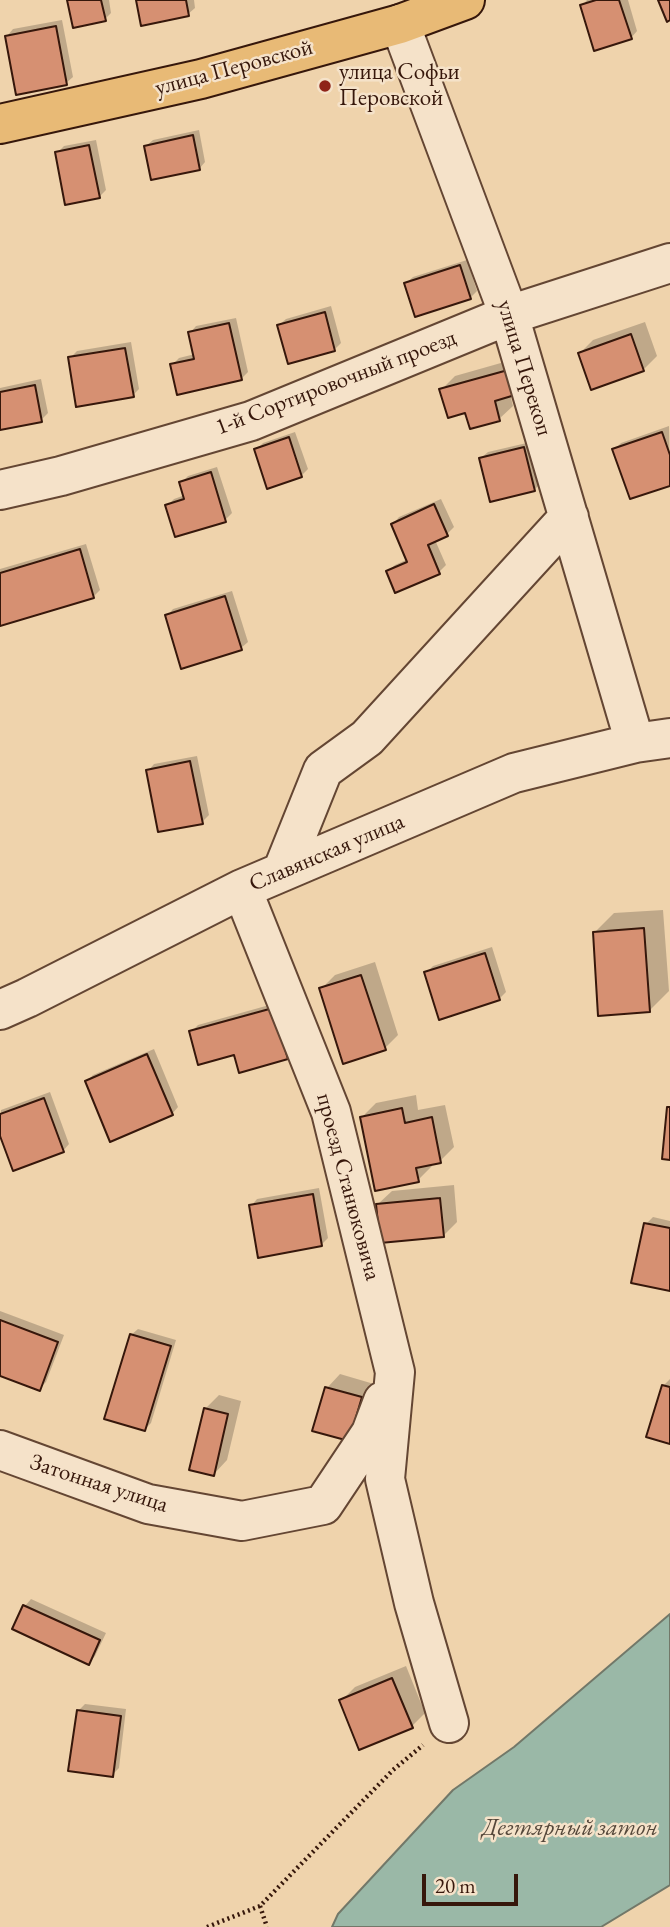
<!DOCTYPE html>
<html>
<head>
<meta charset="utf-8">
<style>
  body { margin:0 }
  #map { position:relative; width:670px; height:1927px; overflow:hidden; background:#efd3ac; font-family:"EB Garamond",serif }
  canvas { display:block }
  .scale { position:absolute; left:422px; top:1874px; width:96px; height:32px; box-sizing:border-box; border:4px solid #36170b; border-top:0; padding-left:9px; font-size:21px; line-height:24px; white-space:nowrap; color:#36170b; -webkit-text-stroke:5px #f5e2c9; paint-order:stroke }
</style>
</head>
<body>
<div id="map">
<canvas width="670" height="1927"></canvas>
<div class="scale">20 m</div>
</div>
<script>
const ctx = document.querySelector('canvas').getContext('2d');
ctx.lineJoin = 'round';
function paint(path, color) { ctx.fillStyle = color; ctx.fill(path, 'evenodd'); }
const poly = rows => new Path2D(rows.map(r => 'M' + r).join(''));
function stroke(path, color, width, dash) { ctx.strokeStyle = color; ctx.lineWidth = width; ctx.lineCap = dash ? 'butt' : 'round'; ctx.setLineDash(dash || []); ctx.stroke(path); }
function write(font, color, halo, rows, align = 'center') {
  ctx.font = font + ' "EB Garamond",serif'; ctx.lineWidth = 5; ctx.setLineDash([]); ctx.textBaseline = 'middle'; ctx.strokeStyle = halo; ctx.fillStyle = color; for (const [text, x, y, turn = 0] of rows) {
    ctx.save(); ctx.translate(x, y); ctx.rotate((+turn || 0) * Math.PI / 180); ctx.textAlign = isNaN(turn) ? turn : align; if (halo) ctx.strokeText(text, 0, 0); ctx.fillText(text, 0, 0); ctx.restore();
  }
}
const water = poly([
  [670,1614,670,1885,601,1927,332,1927,338,1914,453,1790,514,1747,670,1614]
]);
paint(water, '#9ab8a7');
stroke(water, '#727869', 2);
paint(poly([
  [69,0,109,0,111,13,105,19],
  [138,0,194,0,195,8,188,14],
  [587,0,628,0,637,31,631,38,582,6],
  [62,20,73,77,66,83,7,36,13,29],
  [199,130,205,162,199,169,146,146,153,140],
  [96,140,106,190,99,197,57,153,64,146],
  [467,260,477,291,470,298,406,283,413,277],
  [331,306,341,343,335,349,279,325,286,319],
  [236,318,248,372,241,379,172,365,179,358,195,354,190,333,196,326],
  [645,322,657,356,643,370,580,353,593,340],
  [131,342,139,389,133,395,70,358,77,351],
  [522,357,510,394,513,406,499,419,467,410,441,390,455,376],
  [41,379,48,413,41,420,0,428,0,388],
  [669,426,670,484,614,450,621,443],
  [295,432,308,469,301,476,256,450,263,443],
  [531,442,541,483,534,490,481,458,488,452],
  [217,467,232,513,225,520,167,506,174,499,185,495,181,483,188,476],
  [441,499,454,527,447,534,435,540,446,565,439,572,388,571,395,565,408,559,393,524,399,517],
  [86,544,100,590,93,597,0,624,0,569],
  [232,591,248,642,241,648,167,616,173,609],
  [197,756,209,815,202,822,148,771,154,764],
  [663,910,669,991,649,1011,595,932,614,913],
  [492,947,506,992,499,999,426,973,433,966],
  [375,962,398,1035,385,1048,321,989,335,975],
  [280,1002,294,1051,287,1058,235,1053,191,1032,198,1025],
  [154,1049,178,1107,172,1114,87,1081,93,1075],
  [50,1092,69,1144,63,1151,0,1131,1,1110],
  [416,1095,418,1110,445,1105,454,1147,440,1161,431,1163,432,1166,418,1180,362,1117,376,1103],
  [454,1185,457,1222,444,1235,378,1204,392,1191],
  [319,1188,328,1238,321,1245,251,1206,257,1199],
  [653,1217,670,1221,670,1290,646,1224],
  [0,1311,64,1335,46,1382,39,1389,0,1374],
  [138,1329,176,1340,151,1423,145,1429,131,1335],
  [340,1374,374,1384,362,1426,349,1439,327,1388],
  [670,1379,670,1442,663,1386],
  [219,1395,241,1401,227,1460,214,1474,205,1409],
  [31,1599,106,1633,95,1656,89,1663,14,1629,25,1606],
  [406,1666,425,1713,412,1726,341,1701,355,1687],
  [85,1704,126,1709,119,1768,112,1775,78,1711]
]), '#0003');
const building = poly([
  [67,0,101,0,106,21,73,28,67,0],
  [136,0,186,0,189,16,141,26,136,0],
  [596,0,619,0,632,39,594,51,580,5,596,0],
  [658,0,670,0,670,20,667,22,658,0],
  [56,26,67,85,16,95,5,36,56,26],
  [193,135,200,170,151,180,144,146,193,135],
  [89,145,100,198,65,205,55,152,89,145],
  [460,265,471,299,415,317,404,283,460,265],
  [325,312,335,351,288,364,277,325,325,312],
  [229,323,242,380,177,395,170,364,194,359,188,332,229,323],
  [631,334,644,371,591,390,578,353,631,334],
  [125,348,134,397,76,407,68,357,125,348],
  [508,370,515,395,495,401,500,421,470,429,465,413,448,418,439,389,508,370],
  [35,385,42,422,0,430,0,392,35,385],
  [662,432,670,455,670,486,630,499,612,449,662,432],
  [289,437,302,477,267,489,254,449,289,437],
  [524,447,535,491,490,502,479,458,524,447],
  [211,472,226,522,175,537,165,505,184,499,179,482,211,472],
  [434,504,448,536,428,545,440,574,395,593,386,571,407,562,391,524,434,504],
  [80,549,94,598,0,626,0,573,80,549],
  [225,596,242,650,181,669,165,615,225,596],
  [190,761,203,824,158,832,146,770,190,761],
  [644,928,650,1012,598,1016,593,932,644,928],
  [485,953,500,1000,439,1020,424,972,485,953],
  [361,975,386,1050,343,1064,319,988,361,975],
  [273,1008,288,1059,239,1073,234,1055,198,1065,189,1031,273,1008],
  [147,1054,173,1115,110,1142,85,1081,147,1054],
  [44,1098,64,1152,13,1171,0,1136,0,1114,44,1098],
  [667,1107,670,1107,670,1160,662,1159,667,1107],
  [402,1108,405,1123,432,1117,441,1163,416,1168,419,1182,375,1191,360,1117,402,1108],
  [313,1194,322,1246,258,1258,249,1205,313,1194],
  [440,1198,444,1237,380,1243,376,1204,440,1198],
  [644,1223,670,1228,670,1291,631,1283,644,1223],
  [0,1320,58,1342,40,1391,0,1376,0,1320],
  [130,1334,171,1346,145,1431,104,1419,130,1334],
  [662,1385,670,1387,670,1444,646,1437,662,1385],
  [325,1387,362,1397,349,1441,312,1431,325,1387],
  [204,1408,228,1414,214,1476,189,1470,204,1408],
  [23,1605,100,1640,89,1665,12,1629,23,1605],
  [392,1678,413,1728,359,1750,339,1700,392,1678],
  [77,1710,121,1716,113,1777,68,1771,77,1710]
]);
paint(building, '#d69072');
stroke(building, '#36170b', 2);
const minor = poly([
  [400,24,509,315,635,743],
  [0,490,61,476,251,421,509,315,670,263],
  [282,872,323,770,367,738,569,517],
  [242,889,331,1112,395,1372,385,1479,414,1603,449,1723],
  [0,1010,27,998,242,889,514,773,635,743,670,738],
  [0,1450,148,1504,242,1521,323,1505,371,1433,383,1401]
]);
const major = poly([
  [0,124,201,79,400,24,465,0]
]);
stroke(minor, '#644633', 42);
stroke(major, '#36170b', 42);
stroke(poly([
  [260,1906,267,1927],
  [207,1927,260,1906,393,1770,423,1745]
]), '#36170b', 4.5, [2, 3.5]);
stroke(minor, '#f5e2c9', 38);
stroke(major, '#e8ba76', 38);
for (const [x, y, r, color] of [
  [325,86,7,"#8f2418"]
]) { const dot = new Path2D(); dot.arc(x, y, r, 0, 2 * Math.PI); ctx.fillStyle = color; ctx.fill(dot); stroke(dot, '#f5e2c9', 2.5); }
write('23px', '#36170b', '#f5e2c9', [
  ["улица Перовской",234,68,-15],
  ["улица Перекоп",524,368,73],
  ["1-й Сортировочный проезд",336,383,-21],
  ["Славянская улица",327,853,-23],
  ["проезд Станюковича",348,1187,75],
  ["Затонная улица",99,1484,18]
]);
write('23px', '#36170b', '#f5e2c9', [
  ["улица Софьи",339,73],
  ["Перовской",339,99]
], 'left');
write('italic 24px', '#54473a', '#f5e2c9', [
  ["Дегтярный затон",570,1828]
]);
</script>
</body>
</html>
